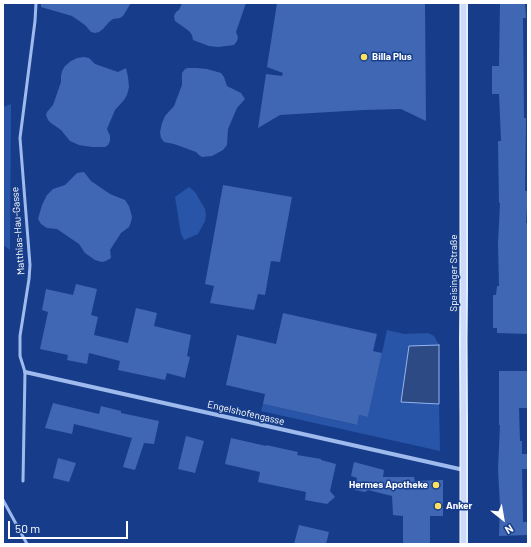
<!DOCTYPE html>
<html>
<head>
<meta charset="utf-8">
<style>
  body { margin:0 }
  #map { position:relative; width:531px; height:547px; overflow:hidden; background:#173d8a; font-family:Barlow,sans-serif }
  canvas { display:block }
  .frame { position:absolute; inset:0; border:4px solid #fff; pointer-events:none }
  .north { position:absolute; left:483px; top:499px; width:40px; height:40px; -webkit-text-stroke:3px #173d8a; paint-order:stroke; rotate:149deg; font-size:11px; font-weight:700; line-height:16px; text-align:center; color:#fff }
  .north::after { content:''; display:block; margin:auto; width:14px; height:18px; background:#fff; clip-path:polygon(50% 0,100% 100%,50% 72%,0 100%) }
  .scale { position:absolute; left:8px; top:521px; width:120px; height:18px; box-sizing:border-box; border:2px solid #fff; border-top:0; padding-left:5px; font-size:12px; line-height:14px; white-space:nowrap; color:#fff; -webkit-text-stroke:3px #173d8a; paint-order:stroke }
</style>
</head>
<body>
<div id="map">
<canvas width="531" height="547"></canvas>
<div class="frame"></div>
<div class="north">N</div>
<div class="scale">50 m</div>
</div>
<script>
const ctx = document.querySelector('canvas').getContext('2d');
ctx.lineJoin = 'round';
function paint(path, color) { ctx.fillStyle = color; ctx.fill(path, 'evenodd'); }
const poly = rows => new Path2D(rows.map(r => 'M' + r).join(''));
function stroke(path, color, width, dash) { ctx.strokeStyle = color; ctx.lineWidth = width; ctx.lineCap = dash ? 'butt' : 'round'; ctx.setLineDash(dash || []); ctx.stroke(path); }
function write(font, color, halo, rows, align = 'center') {
  ctx.font = font + ' Barlow,sans-serif'; ctx.lineWidth = 3; ctx.setLineDash([]); ctx.textBaseline = 'middle'; ctx.strokeStyle = halo; ctx.fillStyle = color; for (const [text, x, y, turn = 0] of rows) {
    ctx.save(); ctx.translate(x, y); ctx.rotate((+turn || 0) * Math.PI / 180); ctx.textAlign = isNaN(turn) ? turn : align; if (halo) ctx.strokeText(text, 0, 0); ctx.fillText(text, 0, 0); ctx.restore();
  }
}
paint(poly([
  [11,104,10,250,3,245,3,107],
  [189,187,195,192,205,209,206,215,205,221,198,234,184,240,181,234,175,197],
  [387,330,404,334,428,333,434,336,439,345,439,404,440,451,261,411,263,404,356,425,359,415,368,417]
]), '#2955a8');
const water = poly([
  [439,345,439,404,401,402,409,346,439,345]
]);
paint(water, '#2e4a84');
stroke(water, '#92b4f1', 1);
paint(poly([
  [41,3,131,3,123,16,120,18,113,19,109,22,103,29,99,32,95,33,91,32,85,25,72,16,41,7],
  [182,3,246,3,236,32,238,37,237,41,234,45,218,47,209,46,193,40,192,35,189,31,175,21,174,16,176,12,179,10],
  [277,3,425,3,426,121,401,109,363,110,280,115,258,128,266,74,282,76,283,73,267,67],
  [500,3,525,3,526,18,523,18,524,118,526,118,525,191,528,191,526,223,528,223,528,334,497,333,497,328,493,328,493,295,496,295,497,286,499,286,498,243,500,203,499,203,498,141,501,141,499,94,492,94,492,66,499,66],
  [84,57,89,58,95,64,118,72,126,68,128,77,129,87,127,95,124,100,115,110,107,129,110,136,110,141,108,145,105,147,92,147,79,145,70,141,61,130,51,123,48,120,46,115,47,112,53,105,61,82,61,76,62,71,65,66,71,61,77,58],
  [188,68,197,68,207,69,221,73,224,77,227,86,241,93,245,99,237,108,228,129,227,145,223,150,212,156,202,157,199,155,196,152,174,144,164,142,161,138,160,132,162,123,165,116,174,106,182,85,182,73,185,69],
  [84,172,91,181,110,194,125,200,129,206,132,217,131,222,129,227,121,233,110,250,111,258,106,261,102,262,95,260,85,253,79,244,57,229,47,228,41,224,38,219,42,205,47,195,53,189,65,185,77,173],
  [223,185,292,197,280,262,271,261,265,295,258,294,254,310,210,303,214,286,205,284],
  [76,284,97,289,91,315,98,317,94,335,128,343,136,308,157,313,154,326,191,335,187,356,190,357,185,378,167,373,165,380,118,370,120,361,89,353,87,364,67,360,68,355,40,349,48,312,42,310,46,289,73,295],
  [283,313,377,334,373,351,382,353,368,417,359,415,357,425,263,404,265,394,226,385,237,335,276,344],
  [499,371,528,371,528,408,519,408,520,441,522,441,522,454,528,454,528,469,522,469,523,522,528,522,528,535,499,536,500,506,498,469,500,425,499,425],
  [53,403,99,414,101,406,121,411,121,413,159,421,154,444,144,443,135,470,123,467,132,438,74,424,72,434,45,428],
  [186,436,204,441,195,473,178,469],
  [231,438,266,446,266,445,298,452,297,455,321,459,321,460,336,464,330,491,335,497,327,504,305,500,306,492,258,482,260,472,225,464],
  [58,458,76,463,69,482,53,478],
  [354,462,384,470,383,477,414,477,415,481,443,480,443,516,430,516,430,544,403,544,403,516,393,515,392,496,368,490,365,492,355,490,357,478,351,476],
  [299,525,329,532,326,544,294,544]
]), '#3f67b3');
stroke(poly([
  [23,481,25,372,20,356,20,336,29,279,30,265,20,138,35,21,36,3],
  [3,500,27,544]
]), '#9fbbee', 3);
stroke(poly([
  [25,372,464,470]
]), '#9fbbee', 4);
stroke(poly([
  [464,544,464,421,463,340,464,290,464,3]
]), '#cddbfa', 8);
stroke(poly([
  [467,3,467,544],
  [460,544,460,3]
]), '#fff', 1);
for (const [x, y, r, color] of [
  [364,57,4,"#ffe15d"],
  [436,485,4,"#ffe15d"],
  [438,506,4,"#ffe15d"]
]) { const dot = new Path2D(); dot.arc(x, y, r, 0, 2 * Math.PI); ctx.fillStyle = color; ctx.fill(dot); stroke(dot, '#173d8a', 1.5); }
write('bold 10px', '#fff', '#173d8a', [
  ["Billa Plus",372,57],
  ["Hermes Apotheke",428,485,"right"],
  ["Anker",446,506]
], 'left');
write('10px', '#fff', '#173d8a', [
  ["Matthias-Hau-Gasse",18,231,-94],
  ["Speisinger Straße",454,273,-90],
  ["Engelshofengasse",246,413,13]
]);
</script>
</body>
</html>
